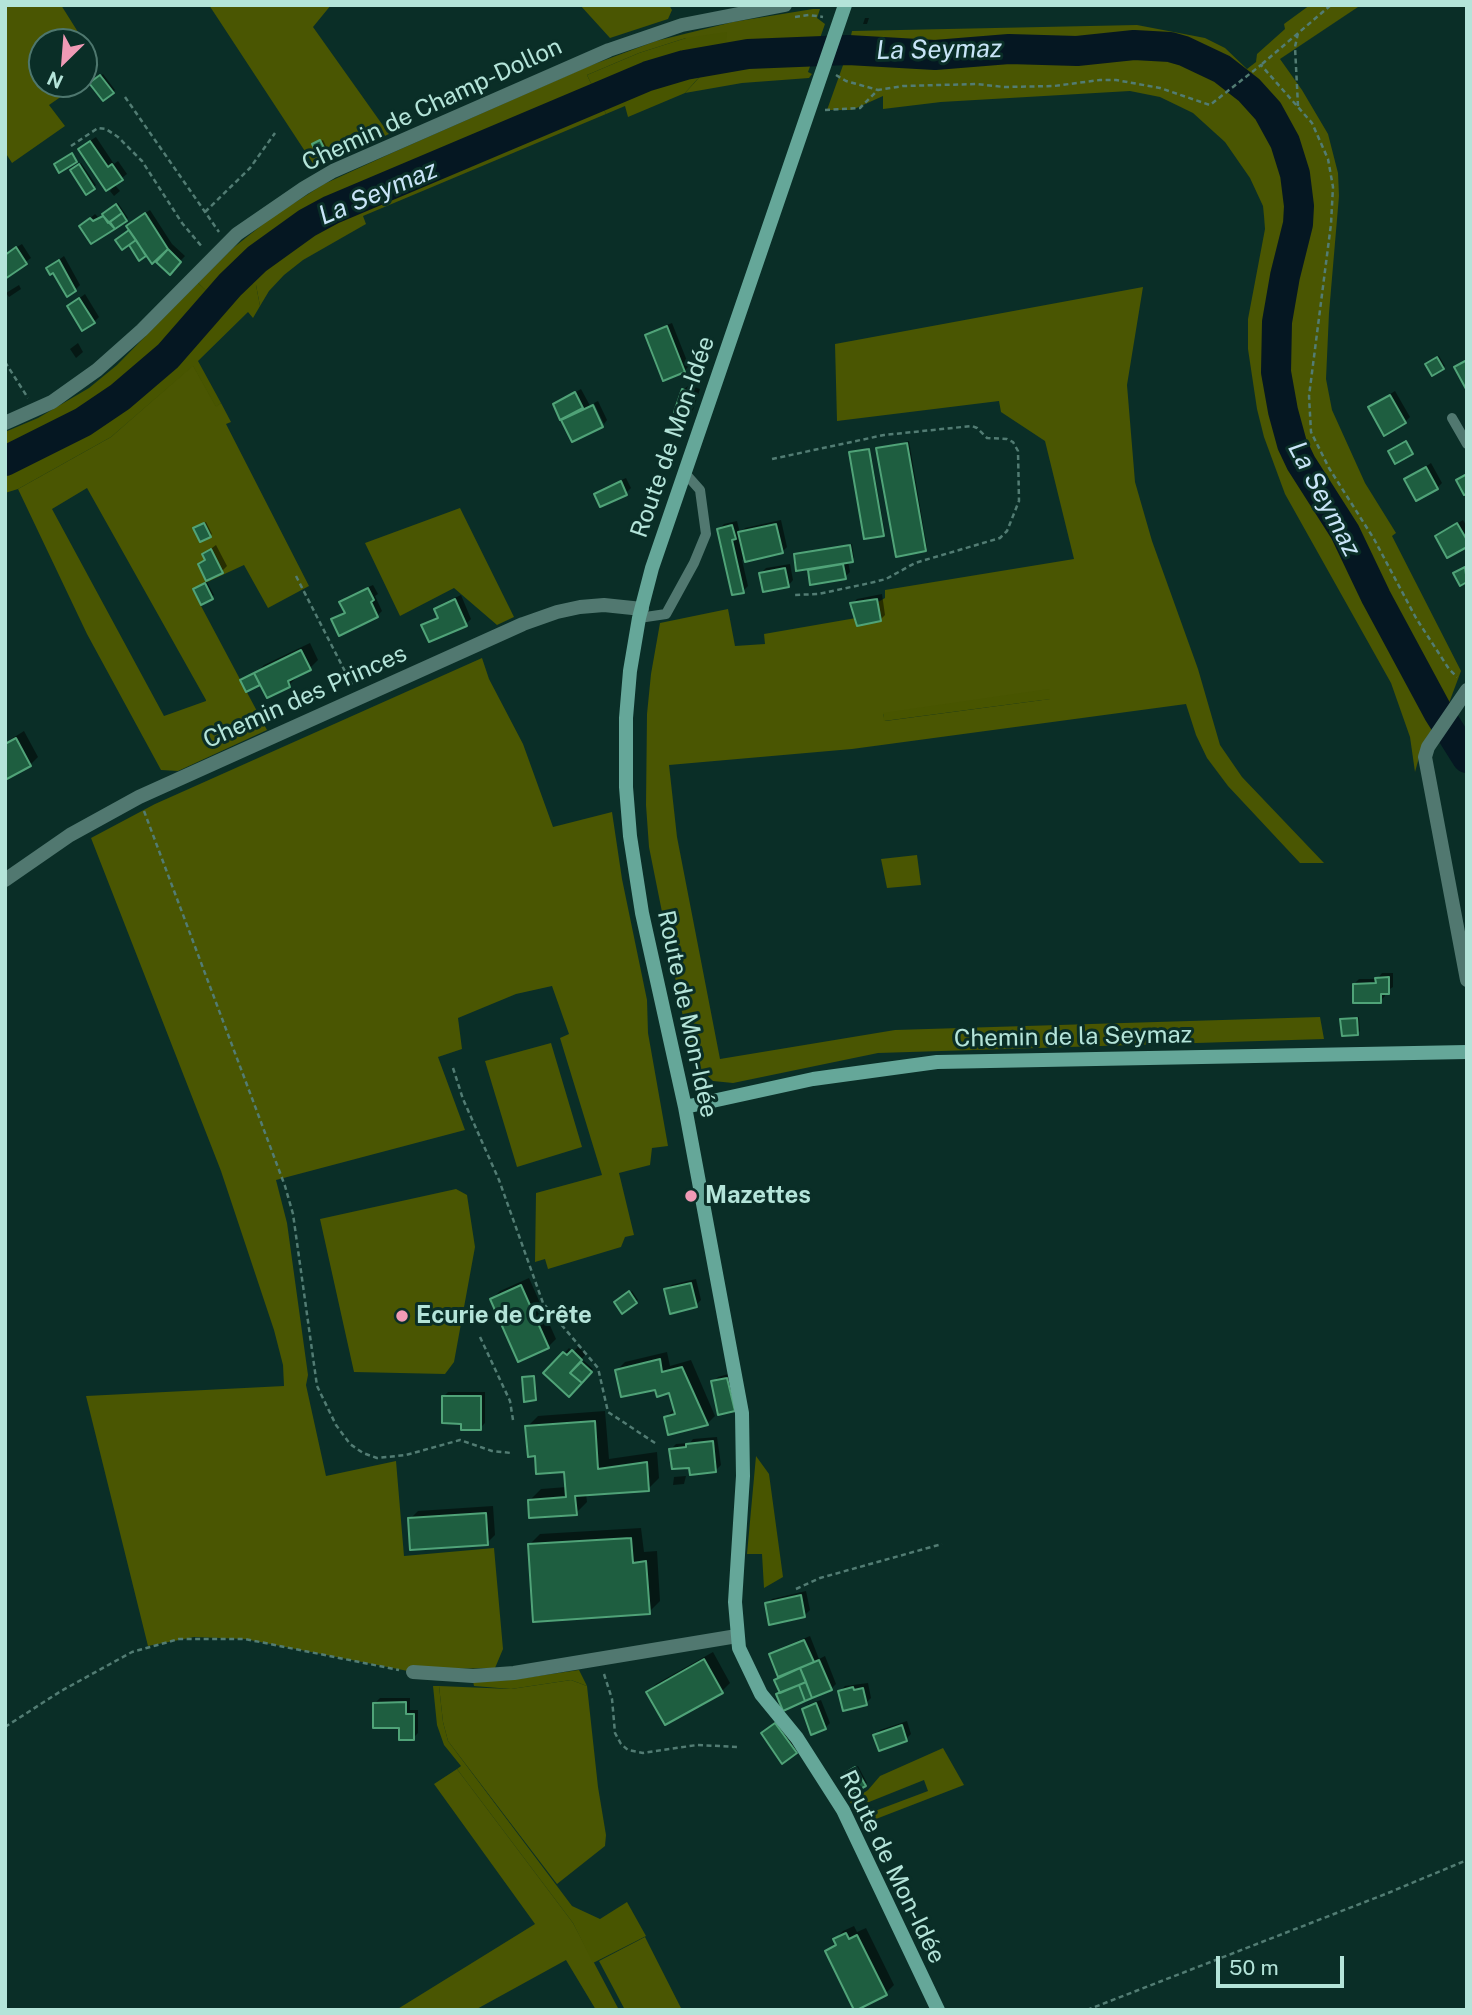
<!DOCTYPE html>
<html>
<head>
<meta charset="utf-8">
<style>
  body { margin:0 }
  #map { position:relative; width:1472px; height:2015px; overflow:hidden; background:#0a2e27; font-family:"Public Sans",sans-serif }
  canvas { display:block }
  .frame { position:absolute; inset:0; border:7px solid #b4e4d9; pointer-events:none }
  .north { position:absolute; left:28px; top:28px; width:70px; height:70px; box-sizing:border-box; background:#0a2e27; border:2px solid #4e776e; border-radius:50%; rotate:205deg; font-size:19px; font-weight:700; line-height:28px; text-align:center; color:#b4e4d9 }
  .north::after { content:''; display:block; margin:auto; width:24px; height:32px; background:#f09ab5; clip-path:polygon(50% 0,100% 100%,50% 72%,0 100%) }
  .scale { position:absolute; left:1216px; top:1956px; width:128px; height:32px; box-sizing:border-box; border:4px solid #b4e4d9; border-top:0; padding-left:9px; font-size:21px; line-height:24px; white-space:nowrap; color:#b4e4d9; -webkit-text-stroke:5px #0a2e27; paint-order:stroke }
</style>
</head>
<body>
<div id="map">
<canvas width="1472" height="2015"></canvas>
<div class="frame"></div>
<div class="north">N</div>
<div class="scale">50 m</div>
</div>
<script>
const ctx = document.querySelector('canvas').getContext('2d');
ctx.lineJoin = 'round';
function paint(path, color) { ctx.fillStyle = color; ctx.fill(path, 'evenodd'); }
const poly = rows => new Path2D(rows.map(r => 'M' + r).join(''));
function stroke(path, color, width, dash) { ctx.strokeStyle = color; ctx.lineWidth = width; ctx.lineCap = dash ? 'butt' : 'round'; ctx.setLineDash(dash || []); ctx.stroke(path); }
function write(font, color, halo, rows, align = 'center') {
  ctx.font = font + ' "Public Sans",sans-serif'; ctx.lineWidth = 6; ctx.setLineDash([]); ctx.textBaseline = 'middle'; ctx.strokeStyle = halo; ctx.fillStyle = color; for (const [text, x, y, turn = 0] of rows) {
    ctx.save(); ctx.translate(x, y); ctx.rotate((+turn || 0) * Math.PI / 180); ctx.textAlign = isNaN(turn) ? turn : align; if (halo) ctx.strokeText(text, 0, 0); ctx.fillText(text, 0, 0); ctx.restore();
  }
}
paint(poly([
  [5,5,61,5,78,32,64,42,42,42,42,84,73,84,75,87,49,105,65,126,12,163,5,152],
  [209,5,331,5,313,27,389,134,316,168],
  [580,5,669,5,672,10,668,19,610,38],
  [1310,5,1361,5,1280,59,1302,90,1328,134,1338,173,1339,196,1329,313,1326,379,1332,410,1365,483,1396,533,1392,536,1461,671,1449,703,1423,743,1415,772,1410,737,1391,683,1285,494,1264,437,1257,409,1248,349,1248,319,1265,229,1264,216,1263,206,1250,178,1225,142,1193,113,1160,97,1130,91,941,102,883,109,883,96,852,110,827,110,847,54,852,31,1137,25,1205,38,1225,48,1247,69,1256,62,1257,54,1285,29,1284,24],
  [813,9,820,9,817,18,825,24,808,72,812,74,809,78,742,83,685,93,726,48,686,38,639,53,587,75,606,114,363,216,366,224,303,260,284,275,269,291,260,306,256,285,219,303,198,283,233,248,272,217,324,184,394,152,589,66,656,41,733,22],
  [1143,287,1127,385,1135,482,1152,541,1198,669,1220,745,1242,777,1324,863,1300,863,1228,786,1207,758,1196,735,1186,704,852,749,669,765,677,837,720,1059,895,1030,1320,1017,1324,1039,878,1053,733,1083,713,1081,696,1065,690,1052,649,847,646,805,647,714,651,674,660,623,728,609,735,646,765,644,764,634,856,618,858,625,881,621,878,602,885,598,885,590,1074,559,1045,441,1001,412,999,401,837,421,835,344],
  [1050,699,885,721,883,714],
  [193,365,216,406,221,403,231,422,226,424,309,586,268,608,244,565,192,589,267,730,178,771,161,770,87,634,18,489,111,437],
  [87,488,206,700,206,701,164,716,52,509],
  [460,508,514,617,497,625,454,588,400,616,365,543],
  [482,658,489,679,523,744,553,827,612,812,622,879,647,1000,648,1033,668,1146,652,1148,650,1165,619,1173,634,1235,625,1237,621,1247,548,1269,545,1259,535,1262,536,1193,602,1175,560,1038,569,1034,552,986,516,994,458,1018,462,1049,438,1057,465,1130,276,1180,287,1223,308,1375,306,1385,326,1476,396,1461,404,1556,494,1548,503,1649,495,1668,438,1669,413,1672,245,1639,194,1637,148,1646,86,1396,284,1386,283,1365,274,1330,221,1171,91,838,155,804],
  [917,855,921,885,887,888,881,859],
  [551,1043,582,1147,517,1167,485,1061],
  [456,1189,467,1195,475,1247,454,1362,445,1374,354,1372,320,1219],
  [571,1680,587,1686,598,1787,606,1835,605,1846,557,1884,448,1741,443,1722,439,1686,511,1689],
  [943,1748,964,1785,863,1824,859,1817,928,1791,924,1780,854,1808,850,1802,868,1790,880,1776],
  [457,1769,573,1923,619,2010,596,2010,566,1960,475,2010,396,2010,535,1924,434,1784],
  [645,1937,682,2010,625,2010,599,1961]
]), '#4a5602');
paint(poly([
  [727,32,726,47,685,93,628,117,625,106,606,114,587,75,639,53,686,38],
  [240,280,256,285,260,306,253,318,248,312,198,361,221,403,216,407,193,366,111,437,18,489,5,493,5,432,38,418,89,388,117,365,198,283,219,302],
  [1049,689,1050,699,884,721,883,713],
  [756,1456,769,1474,783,1577,764,1588,762,1554,747,1554],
  [579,1670,587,1686,571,1680,511,1689,474,1686,473,1681,510,1680],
  [433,1686,439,1686,443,1722,448,1741,572,1906,600,1919,627,1902,646,1936,593,1963,573,1923,457,1769,461,1766,444,1745,437,1725]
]), '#485500');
paint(poly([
  [865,18,869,18,867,24,863,24],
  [103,74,115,90,104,99,92,83],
  [96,137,114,164,118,161,127,174,114,184,120,191,114,196,110,191,115,185,85,144],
  [323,140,330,154,328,156,316,143],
  [81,163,96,185,94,187,72,171],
  [118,203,128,218,114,228,87,221,95,214,98,217,103,215],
  [150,210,172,244,185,256,170,272,147,253,140,258,130,243,133,221],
  [22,244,31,258,5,277,5,254],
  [64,256,80,285,75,290,48,268],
  [19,285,21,289,9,297,6,293],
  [85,294,99,317,94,322,69,306],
  [672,323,689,366,684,371,647,336,652,331],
  [78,343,83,352,76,358,70,349],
  [1439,356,1445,366,1443,368,1429,362],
  [689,385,700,389,693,410,688,415,683,390],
  [581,389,601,426,573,440,555,404],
  [1395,391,1410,417,1405,422,1370,407],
  [598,401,607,420,604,424,594,403],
  [909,441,927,548,925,550,878,449],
  [870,448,885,533,883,535,851,453],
  [1431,463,1442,483,1437,488,1406,480],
  [626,478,631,488,626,493,596,494,601,489],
  [781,520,787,547,782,552,742,560,748,586,743,591,719,529,724,524,737,521,740,533,745,528],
  [1463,520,1467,527,1467,545,1437,536],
  [206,522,212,534,210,536,197,526],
  [852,544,854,558,848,561,850,572,845,577,810,571,814,566,795,555],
  [216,545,227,566,222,571,200,564,205,559,204,554],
  [790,564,793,580,788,586,761,573,766,568],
  [207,582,214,595,212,597,197,588],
  [373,585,378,594,375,596,382,611,377,616,333,619,345,611,341,602,346,597],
  [882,594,885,615,880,620,852,604,857,599],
  [461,595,471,619,466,624,423,625,439,616,436,609,441,604],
  [310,643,318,660,310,668,296,675,297,677,289,685,267,696,261,683,247,690,244,678,258,671,264,665],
  [24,731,38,757,30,765,5,778,5,743],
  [1382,973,1393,973,1393,987,1385,992,1385,996,1380,1001,1354,984,1359,979,1377,979],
  [1359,1017,1360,1031,1358,1033,1342,1020],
  [529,1278,556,1339,548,1347,492,1299,500,1291],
  [696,1279,701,1300,696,1305,666,1290,671,1285],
  [632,1291,638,1300,623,1311,618,1301],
  [578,1347,586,1354,576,1365,578,1367,584,1361,593,1369,569,1395,546,1373,569,1348,573,1352],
  [667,1352,670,1366,691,1360,715,1416,707,1424,666,1417,674,1409,670,1391,656,1388,617,1370,625,1362],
  [732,1373,734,1410,713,1382,718,1377],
  [535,1375,537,1397,535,1399,523,1378],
  [448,1392,485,1392,485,1423,480,1428,443,1397],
  [605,1411,609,1459,657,1452,659,1478,648,1489,586,1493,587,1502,576,1513,530,1500,541,1489,567,1487,566,1470,527,1427,538,1416],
  [717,1437,721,1465,716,1470,690,1466,671,1449,676,1444,690,1443,693,1439],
  [686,1476,684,1484,673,1485,674,1477],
  [493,1506,495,1535,487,1543,410,1519,418,1511],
  [641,1528,644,1552,657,1551,660,1601,649,1612,529,1545,540,1534],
  [806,1591,810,1610,805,1615,767,1604,772,1599],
  [810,1636,819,1659,825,1656,836,1684,831,1689,781,1692,776,1680,780,1676,771,1655,776,1650],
  [713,1652,730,1683,722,1691,666,1723,648,1692,656,1684],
  [868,1683,871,1698,866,1703,840,1691,845,1686],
  [380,1698,410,1698,410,1710,418,1710,418,1733,413,1738,375,1703],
  [821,1700,830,1723,825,1728,804,1709,809,1704],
  [781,1719,800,1747,795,1752,768,1728],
  [907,1721,911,1734,906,1739,875,1735,880,1730],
  [858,1766,867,1783,865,1785,847,1773],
  [854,1926,857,1932,866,1928,894,1985,886,1993,827,1951,836,1942,835,1939,843,1931]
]), '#0007');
stroke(poly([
  [5,461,83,422,120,397,168,356,230,285,257,259,307,223,331,210,648,76,685,65,748,54,848,50,935,55,1009,49,1077,51,1134,45,1170,47,1184,51,1222,69,1249,90,1268,111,1285,142,1295,174,1299,206,1298,224,1285,276,1277,322,1276,372,1283,411,1292,444,1301,463,1345,532,1376,597,1438,712,1467,758]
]), '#051722', 30);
const building = poly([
  [100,75,114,93,103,101,89,83,100,75],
  [320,140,329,158,321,162,312,144,320,140],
  [90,141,108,167,112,164,123,180,106,191,78,149,90,141],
  [72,153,77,162,59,173,54,164,72,153],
  [79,164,95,189,86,195,70,170,79,164],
  [116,204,122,213,108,223,102,214,116,204],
  [122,213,127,221,115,229,110,222,122,213],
  [145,213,168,249,152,264,126,226,145,213],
  [103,216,115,229,91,244,79,226,90,218,93,221,103,216],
  [129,230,136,240,122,250,115,240,129,230],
  [136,240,146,256,139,261,129,245,136,240],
  [16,247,27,264,5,279,5,255,16,247],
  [168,249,181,262,170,275,156,262,168,249],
  [59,260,76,291,67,297,53,273,50,275,46,268,59,260],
  [79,298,95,323,82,331,67,306,79,298],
  [667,326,685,372,663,381,645,335,667,326],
  [1437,357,1444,369,1432,376,1425,364,1437,357],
  [1467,360,1467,389,1466,389,1454,367,1467,360],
  [682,389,696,395,688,417,674,412,682,389],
  [575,392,583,408,560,420,553,404,575,392],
  [1390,395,1406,423,1384,436,1368,407,1390,395],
  [593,405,603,427,572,442,561,420,593,405],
  [1406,441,1413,454,1395,464,1388,451,1406,441],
  [907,443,926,551,896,557,876,448,907,443],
  [869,449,884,536,864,539,849,452,869,449],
  [1426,467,1438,489,1416,501,1404,479,1426,467],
  [1467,474,1467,494,1464,495,1456,480,1467,474],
  [621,481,627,495,600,507,594,494,621,481],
  [204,523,211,537,200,542,193,528,204,523],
  [1457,523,1467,540,1467,547,1447,558,1435,536,1457,523],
  [776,524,783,553,745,562,738,532,776,524],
  [732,525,736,539,732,540,744,593,732,595,717,529,732,525],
  [850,545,853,562,796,571,794,554,850,545],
  [211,549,223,573,206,581,198,564,205,560,202,554,211,549],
  [843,564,846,579,810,585,808,570,843,564],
  [1465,567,1467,582,1460,586,1453,573,1465,567],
  [785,568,789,587,763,592,759,573,785,568],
  [205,583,213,599,201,605,193,589,205,583],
  [368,588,374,600,371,602,378,617,339,636,331,619,345,613,339,602,368,588],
  [455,599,467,626,429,642,421,625,438,618,434,609,455,599],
  [877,599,881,621,857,626,850,603,877,599],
  [301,650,311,670,288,681,290,687,267,698,254,673,301,650],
  [254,673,260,685,246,692,240,680,254,673],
  [16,738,31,766,5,780,5,744,16,738],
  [1389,977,1389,994,1381,994,1381,1003,1353,1003,1353,984,1376,983,1375,978,1389,977],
  [1357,1018,1358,1035,1342,1036,1340,1019,1357,1018],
  [691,1283,697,1307,670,1314,664,1289,691,1283],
  [521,1285,549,1348,518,1362,490,1299,521,1285],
  [629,1291,637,1303,622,1314,614,1302,629,1291],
  [572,1350,582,1360,570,1373,582,1383,569,1397,543,1373,563,1352,567,1355,572,1350],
  [660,1359,662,1372,682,1367,708,1425,668,1435,664,1417,675,1414,669,1393,657,1397,655,1390,621,1397,615,1370,660,1359],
  [581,1362,592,1372,582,1383,570,1373,581,1362],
  [534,1376,536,1400,524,1402,522,1377,534,1376],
  [727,1378,735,1411,718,1415,711,1381,727,1378],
  [442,1396,481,1396,481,1430,461,1430,461,1424,442,1423,442,1396],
  [595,1421,598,1469,647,1462,649,1491,575,1496,577,1515,529,1518,528,1500,566,1497,564,1472,536,1474,535,1456,528,1457,525,1426,595,1421],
  [713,1441,716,1472,690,1475,689,1468,672,1469,669,1449,686,1447,686,1444,713,1441],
  [486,1513,488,1545,410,1550,408,1518,486,1513],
  [631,1538,633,1563,646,1561,650,1614,533,1622,528,1544,631,1538],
  [801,1595,805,1617,769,1625,765,1603,801,1595],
  [804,1640,814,1662,778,1677,769,1654,804,1640],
  [704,1659,723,1693,665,1725,646,1692,704,1659],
  [819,1660,832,1690,812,1698,800,1668,819,1660],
  [800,1668,806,1682,780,1693,774,1680,800,1668],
  [806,1682,812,1698,805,1701,799,1685,806,1682],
  [799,1685,805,1701,783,1711,776,1694,799,1685],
  [853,1687,854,1690,863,1688,867,1705,843,1711,838,1691,853,1687],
  [406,1702,406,1714,414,1714,414,1740,399,1740,399,1728,373,1728,373,1703,406,1702],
  [816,1703,826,1729,811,1735,802,1709,816,1703],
  [775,1723,797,1753,782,1764,761,1733,775,1723],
  [902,1725,907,1741,879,1751,873,1735,902,1725],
  [855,1767,866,1786,853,1793,843,1774,855,1767],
  [846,1933,849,1939,857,1935,887,1995,857,2010,854,2010,825,1951,836,1945,833,1939,846,1933]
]);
paint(building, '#1e5e40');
stroke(building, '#50a378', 2);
stroke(poly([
  [795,17,809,15,823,17],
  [1262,64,1331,5],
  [836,75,846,81,878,90],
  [125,97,219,232],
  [1298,106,1295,47,1298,33],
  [825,110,860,108,878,90,903,86,976,84,1004,87,1054,86,1100,80,1116,80,1160,88,1210,105,1261,65,1312,123,1328,159,1333,187,1331,224,1309,396,1311,432,1329,468,1374,539,1416,618,1449,669,1457,677],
  [71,146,98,128,106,129,118,137,142,161,182,223,203,248],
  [205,212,250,168,275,133],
  [5,362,28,398],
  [772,459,884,435,972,426,977,428,987,438,1007,439,1013,442,1018,451,1019,501,1007,531,1000,538,915,563,886,579,870,583,818,594,795,595],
  [296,576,352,685],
  [144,811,285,1186,293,1214,317,1386,336,1425,350,1444,363,1453,377,1458,406,1455,460,1440,492,1451,511,1453],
  [453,1068,463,1099,499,1180,543,1303,598,1368,608,1412,658,1445],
  [480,1337,510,1401,513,1420],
  [796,1589,820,1578,942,1544],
  [604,1674,612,1699,615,1733,621,1744,628,1750,643,1753,697,1745,739,1747],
  [5,1727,61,1691,132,1652,179,1639,245,1639,399,1670],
  [1087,2010,1388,1893,1467,1860]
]), '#527c73', 2.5, [5, 3.5]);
stroke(poly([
  [1452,418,1467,444],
  [639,618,666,614,694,563,706,534,700,490,684,472]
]), '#517870', 10);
stroke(poly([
  [5,423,52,402,97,370,142,330,237,234,304,188,333,171,609,50,682,25,785,5],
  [1467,690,1428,747,1425,757,1467,980],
  [5,880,70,835,139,797,523,624,557,612,580,607,604,605,642,609],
  [413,1672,473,1676,514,1673,737,1636]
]), '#517870', 14);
stroke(poly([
  [845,5,652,568,639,618,630,671,626,718,626,787,630,836,642,913,685,1107,742,1413,743,1476,735,1602,739,1648,761,1694,797,1738,843,1810,938,2010],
  [685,1107,813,1079,937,1062,1467,1052]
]), '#65a799', 14);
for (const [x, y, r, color] of [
  [691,1196,7,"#f09ab5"],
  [402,1316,7,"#f09ab5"]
]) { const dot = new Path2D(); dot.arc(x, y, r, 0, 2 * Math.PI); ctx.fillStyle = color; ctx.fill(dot); stroke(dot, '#0a2e27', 2.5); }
write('24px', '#b4e4d9', '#0a2e27', [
  ["Chemin de Champ-Dollon",432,105,-25],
  ["Route de Mon-Idée",673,437,-71],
  ["Chemin des Princes",305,697,-24],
  ["Route de Mon-Idée",687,1014,78],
  ["Chemin de la Seymaz",1073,1037,-1],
  ["Route de Mon-Idée",892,1867,64]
]);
write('bold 24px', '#b4e4d9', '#0a2e27', [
  ["Mazettes",705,1196],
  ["Ecurie de Crête",416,1316]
], 'left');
write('italic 26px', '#c9e5f8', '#0a2e27', [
  ["La Seymaz",939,50,-1],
  ["La Seymaz",378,193,-23],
  ["La Seymaz",1324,499,62]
]);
</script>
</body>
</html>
